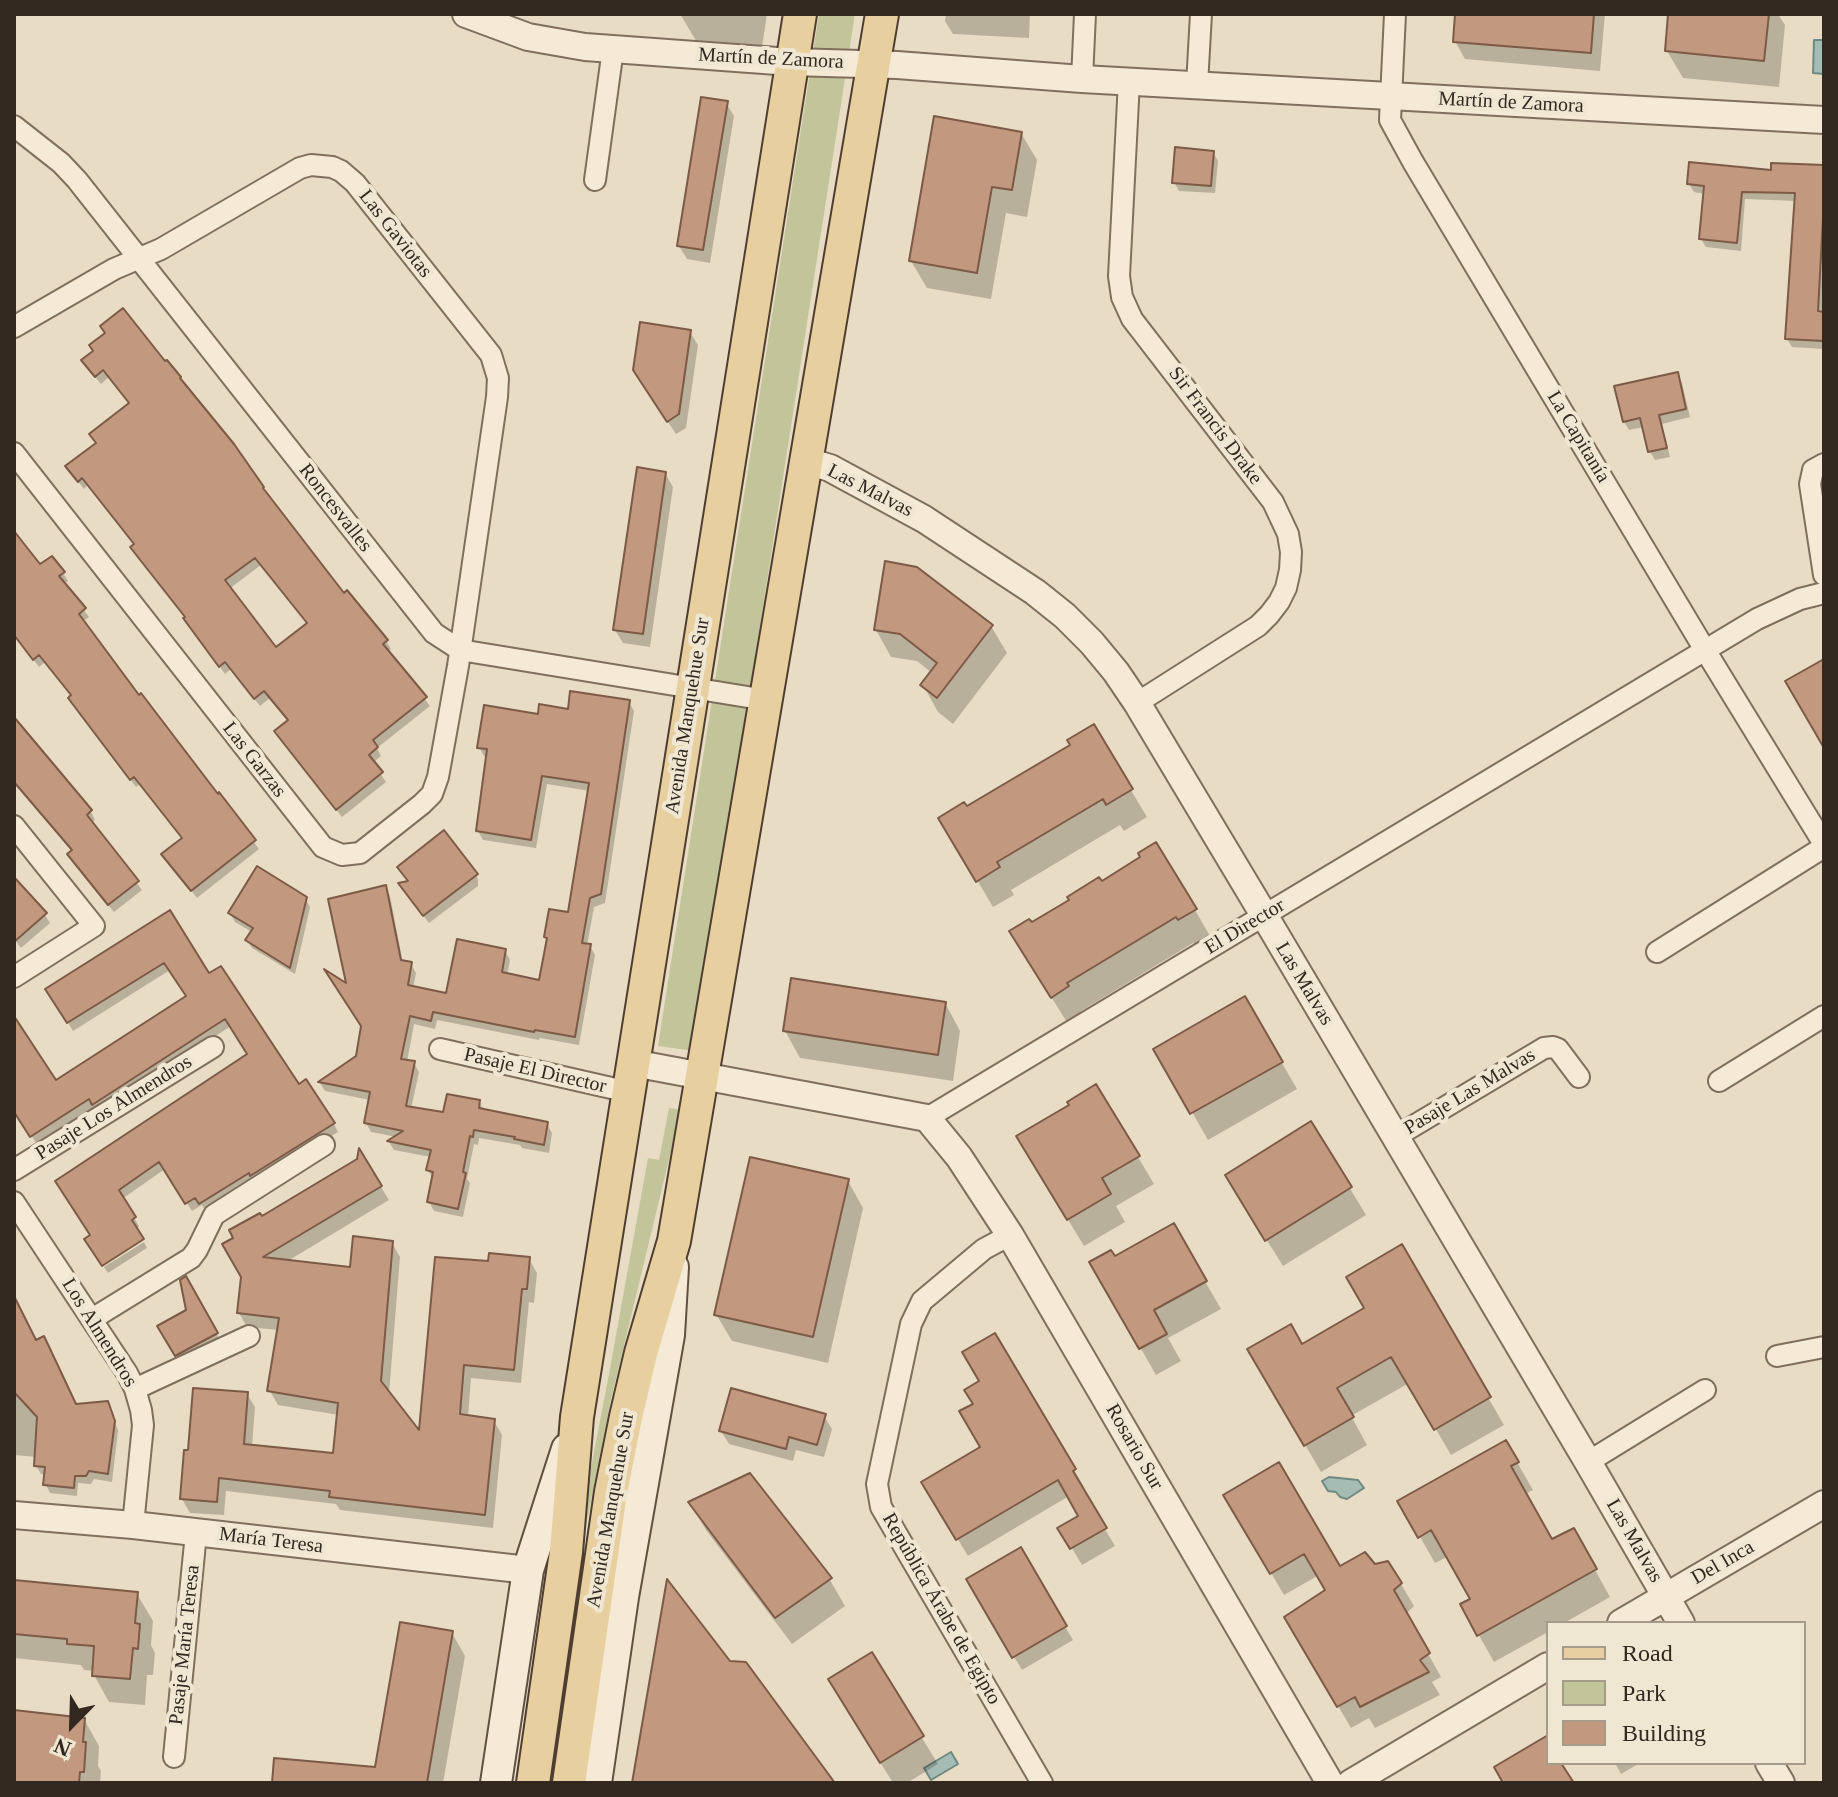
<!DOCTYPE html>
<html>
<head>
<meta charset="utf-8">
<style>
  body { margin:0 }
  #map { position:relative; width:1838px; height:1797px; overflow:hidden; background:#e8dcc4; font-family:"Times New Roman",serif }
  canvas { display:block }
  .frame { position:absolute; inset:0; border:16px solid #32281f; pointer-events:none }
  .legend { position:absolute; left:1546px; top:1621px; width:260px; height:144px; box-sizing:border-box; background:#f0e7d3; border:2px solid #a49b8b; margin:0; padding:10px 14px; list-style:none; font-size:24px; color:#32281f }
  .legend li { display:flex; align-items:center; gap:16px; height:40px }
  .legend b { width:40px; border:2px solid #a49b8b }
  .north { position:absolute; left:32px; top:1685px; width:80px; height:80px; -webkit-text-stroke:6px #f0e7d3; paint-order:stroke; rotate:203deg; font-size:22px; font-weight:700; line-height:32px; text-align:center; color:#32281f }
  .north::after { content:''; display:block; margin:auto; width:28px; height:36px; background:#32281f; clip-path:polygon(50% 0,100% 100%,50% 72%,0 100%) }
</style>
</head>
<body>
<div id="map">
<canvas width="1838" height="1797"></canvas>
<div class="frame"></div>
<ul class="legend">
<li><b style="height:10px;background:#e7cfa0"></b>Road</li>
<li><b style="height:22px;background:#c1c599"></b>Park</li>
<li><b style="height:22px;background:#c2987e"></b>Building</li>
</ul>
<div class="north">N</div>
</div>
<script>
const ctx = document.querySelector('canvas').getContext('2d');
ctx.lineJoin = 'round';
function paint(path, color) { ctx.fillStyle = color; ctx.fill(path, 'evenodd'); }
const poly = rows => new Path2D(rows.map(r => 'M' + r).join(''));
function stroke(path, color, width, dash) { ctx.strokeStyle = color; ctx.lineWidth = width; ctx.lineCap = dash ? 'butt' : 'round'; ctx.setLineDash(dash || []); ctx.stroke(path); }
function write(font, color, halo, rows, align = 'center') {
  ctx.font = font + ' "Times New Roman",serif'; ctx.lineWidth = 8; ctx.setLineDash([]); ctx.textBaseline = 'middle'; ctx.strokeStyle = halo; ctx.fillStyle = color; for (const [text, x, y, turn = 0] of rows) {
    ctx.save(); ctx.translate(x, y); ctx.rotate((+turn || 0) * Math.PI / 180); ctx.textAlign = isNaN(turn) ? turn : align; if (halo) ctx.strokeText(text, 0, 0); ctx.fillText(text, 0, 0); ctx.restore();
  }
}
paint(poly([
  [819,14,855,14,694,1051,658,1046],
  [669,1108,681,1110,611,1399,586,1526,580,1525,609,1374,648,1158,659,1160]
]), '#c1c599');
const water = poly([
  [1814,40,1824,40,1824,74,1813,73,1814,40],
  [1329,1477,1358,1480,1364,1488,1347,1499,1340,1497,1336,1492,1328,1491,1322,1481,1329,1477],
  [951,1752,958,1764,931,1780,924,1768,951,1752]
]);
paint(water, '#a5bcb4');
stroke(water, '#6e8981', 2);
paint(poly([
  [680,14,767,14,761,54,698,44],
  [946,14,1030,14,1029,38,953,34,945,21],
  [1457,14,1605,14,1600,71,1465,59,1455,41],
  [1670,14,1778,14,1785,25,1779,87,1683,78,1667,51],
  [726,103,734,116,710,263,687,259,679,246],
  [1021,133,1037,160,1027,217,1006,213,991,299,927,288,911,261],
  [1213,152,1218,161,1215,193,1179,191,1174,182],
  [1824,167,1824,284,1822,313,1824,314,1824,349,1792,347,1787,339,1797,201,1745,199,1741,251,1706,247,1701,239,1705,194,1694,192,1689,184],
  [690,332,698,345,686,428,676,434,643,384],
  [95,352,263,488,343,596,386,641,391,649,387,652,430,706,377,748,381,756,373,763,386,782,342,817,281,740,289,722,270,698,260,706,231,669,225,674,136,545,88,485,84,489,73,475,131,404,109,377,101,384,88,369],
  [261,565,308,624,276,650,229,589],
  [1677,374,1682,383,1690,417,1662,424,1670,457,1655,460,1650,452,1644,427,1629,430,1624,422,1617,388],
  [665,473,673,487,650,647,623,643,615,630],
  [40,566,63,573,68,581,64,584,89,617,82,622,139,697,219,795,259,849,197,898,164,855,183,839,140,784,136,787,75,706,73,696,45,662,39,667,14,634,14,622],
  [991,626,1007,653,953,724,938,712,923,685,932,673,917,661,891,657,876,630],
  [629,702,634,711,605,903,594,907,587,946,590,946,595,955,579,1045,540,1038,539,1040,437,1020,435,1029,414,1024,407,1062,414,1063,419,1072,411,1109,445,1114,479,1102,485,1112,547,1124,552,1133,549,1153,522,1148,520,1145,479,1138,478,1145,474,1144,467,1179,470,1183,463,1217,434,1211,429,1202,434,1180,428,1170,431,1157,394,1150,389,1142,397,1137,371,1132,366,1123,370,1100,325,1091,320,1083,358,1057,363,1027,349,987,385,888,390,896,403,963,411,964,416,973,413,988,448,995,505,951,510,960,507,976,540,982,548,942,546,937,570,915,590,791,547,784,536,848,483,840,478,831,488,757,484,756,479,747,539,717],
  [14,720,91,812,95,820,91,823,142,890,114,912,74,863,73,852,14,781],
  [1093,727,1147,817,1124,831,1120,825,1011,890,1014,895,993,907,941,819,966,809,1072,746],
  [473,870,478,879,478,886,429,923,405,892],
  [14,879,45,915,50,923,21,948,14,939],
  [305,898,310,907,295,974,252,948,247,940,252,932,235,922,230,913],
  [1195,910,1210,936,1195,946,1193,943,1081,1011,1083,1014,1068,1024,1027,958,1031,925],
  [169,913,209,976,298,1087,334,1124,338,1132,257,1183,206,1212,202,1205,192,1211,165,1169,122,1199,139,1226,135,1229,92,1236,62,1190,249,1054,231,1026,99,1112,95,1107,37,1144,14,1110,14,1020,55,1083,188,997,170,970,73,1031,48,990],
  [1245,999,1297,1089,1208,1140,1156,1049],
  [945,1003,960,1031,953,1081,800,1058,785,1031],
  [1311,1124,1366,1215,1283,1266,1243,1202],
  [360,1153,389,1200,286,1262,352,1269,392,1243,400,1257,389,1394,420,1435,490,1264,529,1259,537,1273,534,1303,529,1302,521,1383,471,1378,468,1417,494,1421,502,1435,493,1528,340,1510,336,1504,226,1491,224,1515,190,1513,182,1499,190,1453,247,1394,255,1407,252,1446,335,1455,339,1415,278,1405,270,1391,279,1330,247,1327,239,1313,261,1219,359,1160],
  [1138,1157,1154,1184,1116,1206,1125,1222,1084,1246,1034,1164],
  [848,1181,863,1208,828,1363,732,1341,716,1314],
  [1173,1226,1221,1309,1168,1338,1181,1361,1156,1375,1092,1263,1114,1259],
  [144,1242,147,1248,108,1273,104,1267],
  [1401,1247,1504,1425,1451,1455,1409,1383,1351,1416,1367,1445,1321,1472,1250,1350,1301,1346,1367,1309],
  [185,1279,221,1342,181,1363,160,1326,188,1311],
  [14,1299,36,1342,76,1406,107,1403,112,1411,118,1431,112,1482,94,1479,91,1484,78,1483,77,1496,50,1493,46,1485,46,1475,41,1474,36,1466,36,1457,14,1455],
  [994,1335,1084,1487,1081,1489,1115,1546,1082,1565,1060,1528,1080,1516,1069,1496,968,1556,924,1483,983,1447,975,1404],
  [824,1416,832,1429,824,1457,796,1450,793,1461,729,1444,721,1431],
  [1506,1443,1533,1490,1525,1494,1552,1542,1573,1530,1610,1597,1564,1623,1548,1623,1548,1632,1494,1662,1462,1605,1472,1600,1447,1557,1435,1563,1400,1502],
  [749,1476,830,1580,845,1606,792,1644,706,1530,690,1503],
  [1226,1496,1340,1569,1374,1566,1401,1584,1414,1606,1406,1614,1441,1677,1432,1682,1440,1695,1375,1728,1369,1718,1351,1728,1287,1618,1328,1591,1319,1575,1284,1595],
  [1020,1550,1073,1640,1022,1670,968,1580],
  [14,1580,137,1594,153,1621,151,1645,155,1653,153,1675,147,1675,145,1705,109,1702,94,1675,94,1671,84,1670,81,1665,14,1658],
  [452,1633,465,1656,443,1783,274,1783,377,1769],
  [871,1655,938,1764,907,1783,893,1783,846,1707],
  [14,1712,84,1719,99,1746,98,1766,101,1771,100,1783,14,1783],
  [1615,1763,1640,1763,1621,1774]
]), '#0003');
const building = poly([
  [1455,14,1594,14,1591,53,1453,42,1455,14],
  [1668,14,1769,14,1764,61,1665,51,1668,14],
  [701,97,728,101,703,250,677,246,701,97],
  [934,116,1022,132,1012,190,992,187,977,273,909,261,934,116],
  [1175,147,1214,151,1211,186,1172,183,1175,147],
  [1689,162,1771,170,1771,163,1824,165,1824,201,1818,311,1824,312,1824,341,1785,339,1795,193,1742,192,1737,243,1699,239,1704,186,1687,184,1689,162],
  [123,308,165,361,167,360,181,377,180,378,234,444,264,487,263,488,344,593,347,590,388,640,383,644,427,697,373,740,378,747,369,755,383,772,336,810,274,731,288,720,264,691,254,699,225,662,219,667,183,618,185,617,130,547,134,544,82,478,78,482,65,466,96,443,89,434,129,403,103,370,95,377,81,360,93,351,89,345,105,333,100,326,123,308],
  [255,558,307,623,276,647,225,580,255,558],
  [640,322,691,330,679,414,667,422,633,370,640,322],
  [1678,372,1686,409,1659,415,1667,448,1648,452,1640,418,1623,422,1614,386,1678,372],
  [637,467,666,472,643,634,613,630,637,467],
  [14,531,40,564,52,556,65,572,59,576,86,608,79,614,139,695,141,693,218,794,219,792,256,840,191,891,161,854,182,838,134,777,130,780,68,698,71,695,39,655,33,660,14,635,14,531],
  [885,561,917,567,993,625,937,698,920,685,937,663,900,634,874,630,885,561],
  [1824,659,1824,748,1785,681,1824,659],
  [570,691,630,700,601,894,590,898,582,943,591,944,575,1037,535,1030,534,1032,433,1012,431,1021,410,1016,401,1059,415,1061,406,1106,443,1112,447,1094,480,1100,479,1108,548,1122,544,1145,514,1139,515,1137,474,1130,473,1137,470,1136,463,1172,466,1173,458,1209,427,1202,433,1172,426,1170,431,1150,387,1141,403,1131,364,1123,370,1092,318,1082,356,1056,361,1026,324,969,346,983,328,899,386,885,401,960,412,962,408,985,446,993,457,939,506,949,502,972,539,980,547,938,544,937,549,909,568,912,589,783,542,776,531,840,476,831,487,749,477,748,484,705,538,714,539,704,568,709,570,691],
  [14,717,92,810,87,815,139,881,108,905,67,854,72,850,14,782,14,717],
  [1094,724,1133,789,1106,805,1103,799,997,862,1000,867,976,882,938,818,964,802,967,806,1070,745,1067,740,1094,724],
  [444,830,478,874,423,916,398,883,408,881,397,867,444,830],
  [1156,842,1197,909,1178,920,1176,917,1067,983,1069,986,1051,998,1009,931,1029,919,1032,922,1069,900,1067,897,1099,877,1102,881,1140,857,1138,853,1156,842],
  [257,866,307,897,290,968,245,940,253,928,228,913,257,866],
  [14,877,47,913,14,942,14,877],
  [170,910,209,973,221,966,299,1084,306,1079,335,1123,250,1176,249,1173,199,1204,195,1198,185,1204,159,1162,119,1190,136,1217,132,1220,144,1239,102,1266,84,1239,90,1235,55,1181,247,1054,225,1019,92,1105,89,1099,30,1137,14,1112,14,1016,56,1080,186,996,164,963,67,1023,45,989,170,910],
  [791,978,946,1002,938,1055,783,1031,791,978],
  [1245,996,1283,1062,1190,1114,1153,1049,1245,996],
  [1096,1084,1140,1156,1102,1178,1111,1194,1067,1220,1016,1136,1069,1105,1067,1102,1096,1084],
  [1311,1121,1352,1187,1265,1241,1225,1175,1311,1121],
  [359,1148,382,1186,263,1257,350,1267,353,1236,393,1241,381,1381,419,1430,435,1257,488,1261,489,1253,530,1257,527,1289,522,1289,514,1370,464,1365,460,1414,495,1419,485,1515,329,1497,330,1491,219,1478,217,1502,180,1499,184,1450,188,1450,193,1388,248,1392,244,1444,333,1453,338,1403,267,1391,279,1318,237,1313,241,1277,222,1244,233,1238,229,1230,260,1213,262,1216,357,1159,359,1148],
  [750,1157,849,1179,813,1337,714,1315,750,1157],
  [1174,1223,1207,1281,1154,1310,1167,1334,1139,1349,1089,1262,1111,1250,1115,1256,1174,1223],
  [1402,1244,1491,1397,1434,1430,1391,1357,1337,1388,1354,1417,1304,1446,1247,1349,1291,1324,1302,1344,1364,1308,1346,1277,1402,1244],
  [186,1276,218,1333,175,1356,157,1326,186,1310,180,1280,186,1276],
  [14,1296,36,1340,44,1336,76,1404,108,1401,115,1421,108,1474,89,1471,86,1476,75,1476,74,1488,43,1485,45,1467,34,1466,37,1417,14,1392,14,1296],
  [995,1333,1076,1469,1073,1471,1107,1528,1070,1549,1057,1528,1078,1516,1058,1480,956,1540,921,1482,980,1447,959,1411,973,1404,964,1390,979,1381,962,1352,995,1333],
  [731,1388,826,1414,817,1445,789,1437,786,1449,719,1431,731,1388],
  [1506,1440,1519,1462,1511,1466,1552,1539,1574,1528,1597,1569,1477,1636,1460,1604,1470,1599,1431,1530,1418,1538,1397,1501,1506,1440],
  [1279,1462,1340,1566,1365,1552,1375,1564,1388,1561,1402,1583,1394,1590,1430,1653,1420,1660,1429,1672,1360,1707,1355,1697,1337,1707,1284,1617,1325,1590,1304,1554,1270,1574,1223,1495,1279,1462],
  [750,1473,832,1578,775,1618,688,1502,750,1473],
  [1021,1547,1067,1626,1012,1658,966,1579,1021,1547],
  [667,1579,730,1661,746,1662,835,1783,632,1783,667,1579],
  [14,1580,138,1592,135,1623,140,1624,138,1649,133,1648,130,1679,92,1676,94,1646,67,1644,67,1639,14,1634,14,1580],
  [400,1622,453,1631,427,1783,272,1783,274,1758,375,1767,400,1622],
  [872,1652,924,1736,880,1763,828,1679,872,1652],
  [14,1710,85,1718,83,1742,86,1742,84,1772,80,1772,79,1783,14,1783,14,1710],
  [1548,1735,1548,1763,1561,1763,1574,1783,1503,1783,1494,1767,1548,1735]
]);
paint(building, '#c2987e');
stroke(building, '#7c5a46', 2);
const minor = poly([
  [1395,14,1390,120,1413,162,1705,650,1824,844],
  [1082,79,1085,14],
  [1129,81,1119,276,1122,297,1132,319,1273,502,1288,534,1291,552,1290,570,1286,588,1279,602,1269,615,1258,626,1137,703],
  [1197,85,1201,14],
  [14,126,61,163,77,180,434,633,460,650,766,700],
  [595,180,613,49],
  [14,327,114,269,161,249,300,168,311,165,332,167,341,171,355,183,491,355,498,378,497,397,458,666,438,777,432,794,422,804,360,853,342,855,323,847,14,453],
  [1824,464,1813,470,1810,484,1824,575],
  [14,826,94,926,14,977],
  [1657,952,1824,847],
  [440,1049,629,1092],
  [1719,1081,1824,1016],
  [927,1118,1757,619,1800,599,1824,593],
  [1395,1137,1544,1048,1553,1047,1558,1049,1579,1077],
  [14,1170,213,1047],
  [14,1202,127,1373,135,1389,141,1410,143,1425,133,1525],
  [1010,1235,984,1249,922,1301,911,1324,877,1484,881,1507,1042,1783],
  [92,1319,191,1258,197,1250,214,1215,324,1145],
  [1777,1356,1824,1347],
  [135,1389,249,1336],
  [1588,1462,1705,1390],
  [174,1757,196,1533]
]);
const tertiary = poly([
  [466,14,528,37,585,47,791,62,897,65,1082,79,1824,120],
  [807,461,830,468,924,519,1035,592,1065,616,1092,643,1116,672,1137,703,1264,915,1588,1462,1681,1623],
  [633,1063,927,1118,959,1157,1010,1235,1330,1783],
  [14,1515,133,1525,528,1570],
  [1621,1623,1824,1504],
  [1769,1763,1781,1783],
  [1351,1783,1548,1666]
]);
const secondary = poly([
  [496,1783,528,1570,567,1449],
  [596,1783,623,1597,669,1335,673,1267]
]);
const primary = poly([
  [533,1783,566,1552,577,1417,800,14],
  [569,1783,611,1492,626,1417,641,1353,674,1241,882,14]
]);
stroke(minor, '#806f5d', 24);
stroke(tertiary, '#806f5d', 30);
stroke(secondary, '#625040', 34);
stroke(primary, '#4f3e30', 36);
stroke(minor, '#f4ead6', 20);
stroke(tertiary, '#f4ead6', 26);
stroke(secondary, '#f4ead6', 30);
stroke(primary, '#e7cfa0', 32);
write('20px', '#32281f', '#f0e7d3', [
  ["Martín de Zamora",771,59,3],
  ["Martín de Zamora",1511,103,3],
  ["Las Gaviotas",395,234,52],
  ["Sir Francis Drake",1215,426,53],
  ["La Capitanía",1578,437,59],
  ["Las Malvas",870,491,27],
  ["Roncesvalles",335,508,52],
  ["Avenida Manquehue Sur",688,716,-81],
  ["Las Garzas",254,760,52],
  ["El Director",1245,927,-31],
  ["Las Malvas",1304,984,59],
  ["Pasaje El Director",535,1071,13],
  ["Pasaje Las Malvas",1470,1092,-31],
  ["Pasaje Los Almendros",114,1108,-32],
  ["Los Almendros",99,1333,58],
  ["Rosario Sur",1134,1447,60],
  ["Avenida Manquehue Sur",611,1510,-80],
  ["María Teresa",271,1541,7],
  ["Las Malvas",1634,1541,60],
  ["Del Inca",1723,1563,-30],
  ["República Árabe de Egipto",941,1609,60],
  ["Pasaje María Teresa",185,1645,-84]
]);
</script>
</body>
</html>
